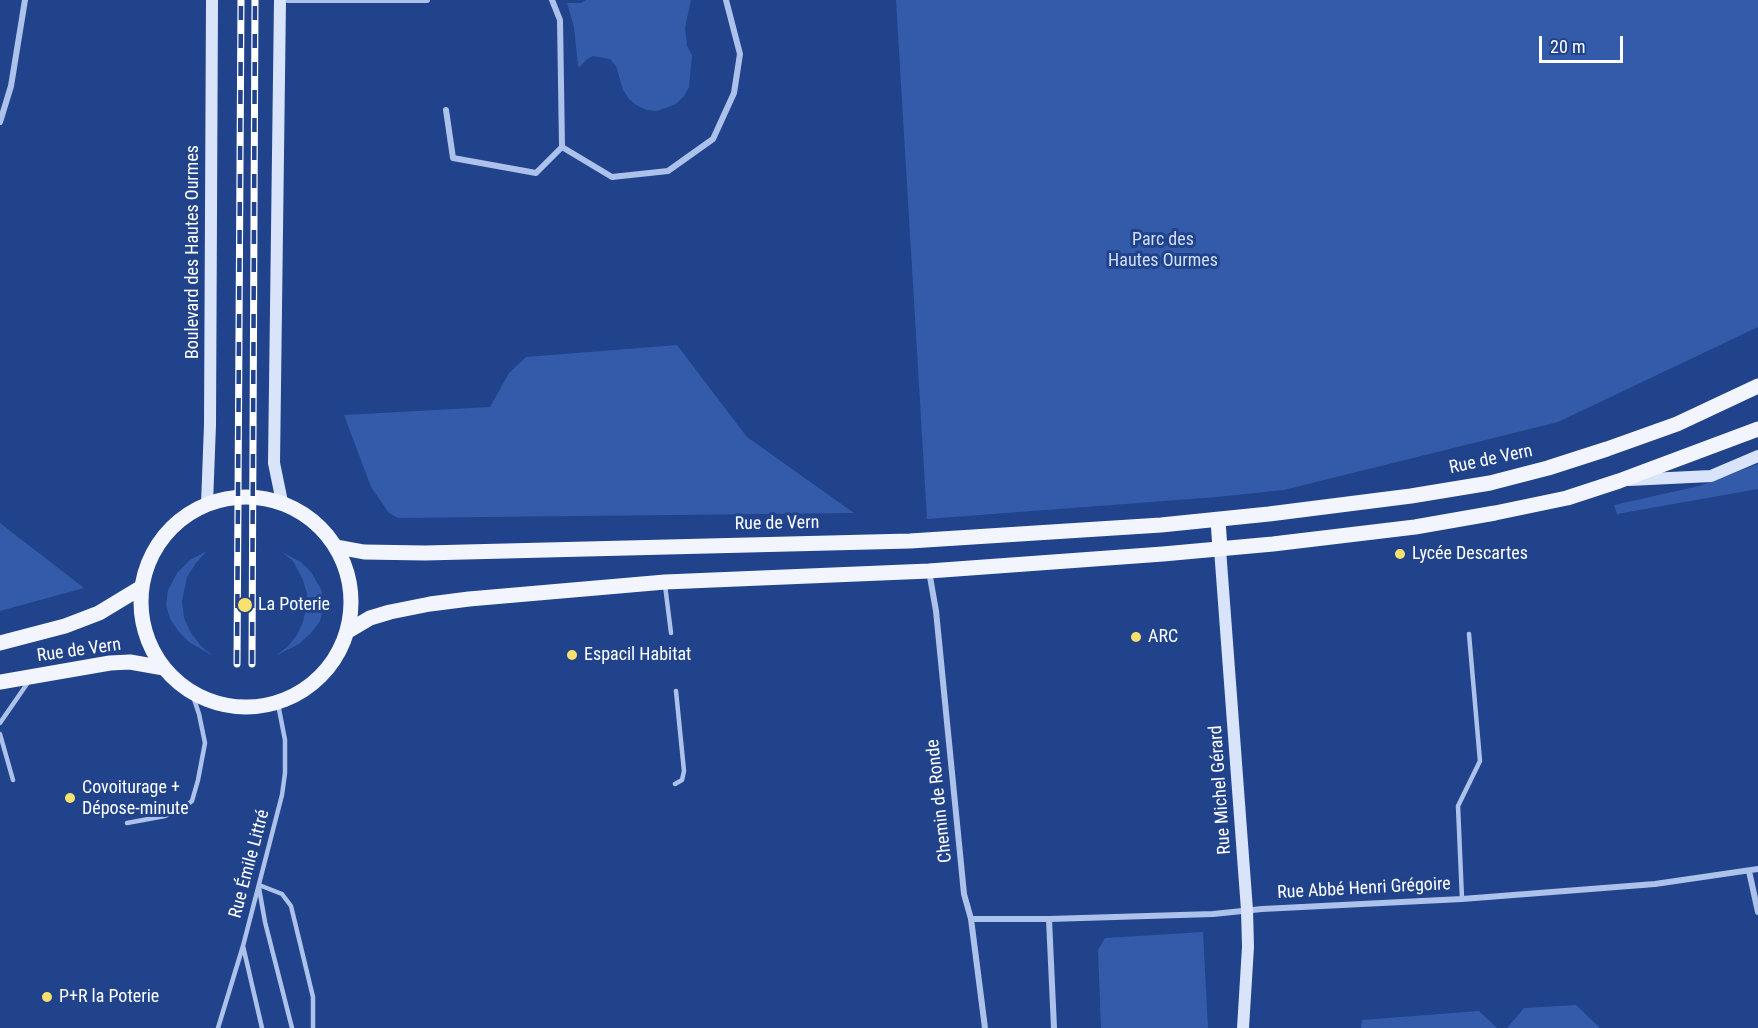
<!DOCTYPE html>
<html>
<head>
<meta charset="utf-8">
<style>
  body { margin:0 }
  #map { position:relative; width:1758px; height:1028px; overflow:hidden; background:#20438b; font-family:"Roboto Condensed",sans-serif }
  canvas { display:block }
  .scale { position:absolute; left:1539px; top:36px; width:84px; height:27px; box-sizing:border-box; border:3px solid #fff; border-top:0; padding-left:8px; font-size:18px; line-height:21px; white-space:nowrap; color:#fff; -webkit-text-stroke:4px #20438b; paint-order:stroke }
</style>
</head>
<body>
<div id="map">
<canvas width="1758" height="1028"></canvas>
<div class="scale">20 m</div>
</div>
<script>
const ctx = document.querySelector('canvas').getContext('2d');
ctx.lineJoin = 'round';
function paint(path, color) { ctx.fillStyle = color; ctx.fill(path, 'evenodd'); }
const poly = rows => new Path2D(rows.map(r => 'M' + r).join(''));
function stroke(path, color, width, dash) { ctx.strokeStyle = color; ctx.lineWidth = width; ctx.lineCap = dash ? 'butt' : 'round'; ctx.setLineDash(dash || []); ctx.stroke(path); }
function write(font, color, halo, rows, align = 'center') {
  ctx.font = font + ' "Roboto Condensed",sans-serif'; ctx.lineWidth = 6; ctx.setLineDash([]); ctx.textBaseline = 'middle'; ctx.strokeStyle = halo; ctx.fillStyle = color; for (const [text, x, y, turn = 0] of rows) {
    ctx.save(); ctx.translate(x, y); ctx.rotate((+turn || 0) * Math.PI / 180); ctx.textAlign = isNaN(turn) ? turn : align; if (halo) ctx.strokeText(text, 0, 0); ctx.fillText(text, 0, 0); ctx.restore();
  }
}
paint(poly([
  [586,0,691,0,685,28,687,46,692,55,689,87,684,96,676,104,657,111,647,110,636,105,629,99,623,90,616,66,610,59,593,56,587,59,580,67,578,66,574,27,567,3,581,3],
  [896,0,1758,0,1758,327,1558,422,1284,490,1217,497,927,519],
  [677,345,747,437,854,513,398,518,389,513,371,487,344,415,490,407,509,373,526,357],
  [1758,464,1758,489,1617,514,1614,505,1699,486],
  [0,523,84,588,0,611],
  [207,551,196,563,187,577,182,601,184,618,191,633,201,646,213,656,189,642,179,632,170,619,166,605,168,590,177,573,190,560],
  [282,552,301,562,311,572,321,589,324,604,320,621,311,633,299,644,277,655,288,646,297,635,303,622,306,608,307,594,303,580,293,561],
  [1203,932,1208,1028,1101,1028,1098,950,1105,938],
  [1576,1005,1600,1028,1507,1028,1524,1008],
  [1479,1011,1497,1028,1361,1028,1362,1020]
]), '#345ba9');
stroke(poly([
  [665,585,671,633],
  [0,723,29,681],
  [0,734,13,780],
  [675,784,682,780,684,771,676,691],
  [127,823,165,816,183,808,192,801,198,780,205,743,199,714,192,693],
  [259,885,282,894,291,906,313,997,313,1028],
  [259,888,265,922,292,1028],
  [1462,899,1458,806,1480,761,1469,634],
  [243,946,262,1028],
  [218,1028,243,946,282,795,285,773,285,740,278,704]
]), '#adc2eb', 4.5);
stroke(poly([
  [288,0,427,0],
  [552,0,560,20,562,147,612,177,668,171,713,139,734,93,740,54,726,0],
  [446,110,453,158,536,173,562,147],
  [0,122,11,86,25,0],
  [929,571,936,611,964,894,971,919,985,1028],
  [1749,871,1758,912],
  [971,919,1049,919,1213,914,1262,909,1462,899,1655,884,1758,869],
  [1049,919,1054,1028]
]), '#adc2eb', 6);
stroke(poly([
  [280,0,274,463,282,502],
  [1629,480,1711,476,1758,456],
  [207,504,210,425,212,0],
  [1220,549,1247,910,1248,947,1243,1028]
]), '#d9e3f9', 12);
stroke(poly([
  '141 602a105 105 0 1 1 210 0a105 105 0 1 1-210 0Z',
  [1218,520,1220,549],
  [337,547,364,552,425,553,910,541,1161,525,1269,514,1411,496,1490,483,1548,468,1607,449,1677,424,1758,386],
  [348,631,370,618,390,612,430,604,469,599,665,582,929,571,1163,554,1273,544,1415,527,1495,513,1567,498,1619,481,1758,429],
  [0,643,65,626,99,613,142,587],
  [0,682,110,663,130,662,164,668]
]), '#f2f5fe', 15);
const rail = poly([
  [237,664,241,0],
  [252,664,255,0]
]);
stroke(rail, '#fff', 7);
stroke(rail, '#20438b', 4.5, [14]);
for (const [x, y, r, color] of [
  [1400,554,6,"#f9e16e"],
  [245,605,8,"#f9e16e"],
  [1136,637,6,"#f9e16e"],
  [572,655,6,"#f9e16e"],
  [70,798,6,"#f9e16e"],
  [47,997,6,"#f9e16e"]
]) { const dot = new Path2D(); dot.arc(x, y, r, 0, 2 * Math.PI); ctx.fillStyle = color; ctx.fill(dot); stroke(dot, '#20438b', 2); }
write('18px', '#d2dff8', '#20438b', [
  ["Parc des",1163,240],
  ["Hautes Ourmes",1163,261]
]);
write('18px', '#fff', '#20438b', [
  ["Boulevard des Hautes Ourmes",193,252,-90],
  ["Rue de Vern",1491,460,-12],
  ["Rue de Vern",777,524,-1],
  ["Rue de Vern",79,651,-8],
  ["Rue Michel Gérard",1221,790,-94],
  ["Chemin de Ronde",940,801,-96],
  ["Rue Émile Littré",250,864,-75],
  ["Rue Abbé Henri Grégoire",1364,889,-3]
]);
write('18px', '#fff', '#20438b', [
  ["Lycée Descartes",1412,554],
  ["La Poterie",258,605],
  ["ARC",1148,637],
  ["Espacil Habitat",584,655],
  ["Covoiturage +",82,788],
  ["Dépose-minute",82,809],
  ["P+R la Poterie",59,997]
], 'left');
</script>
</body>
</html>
